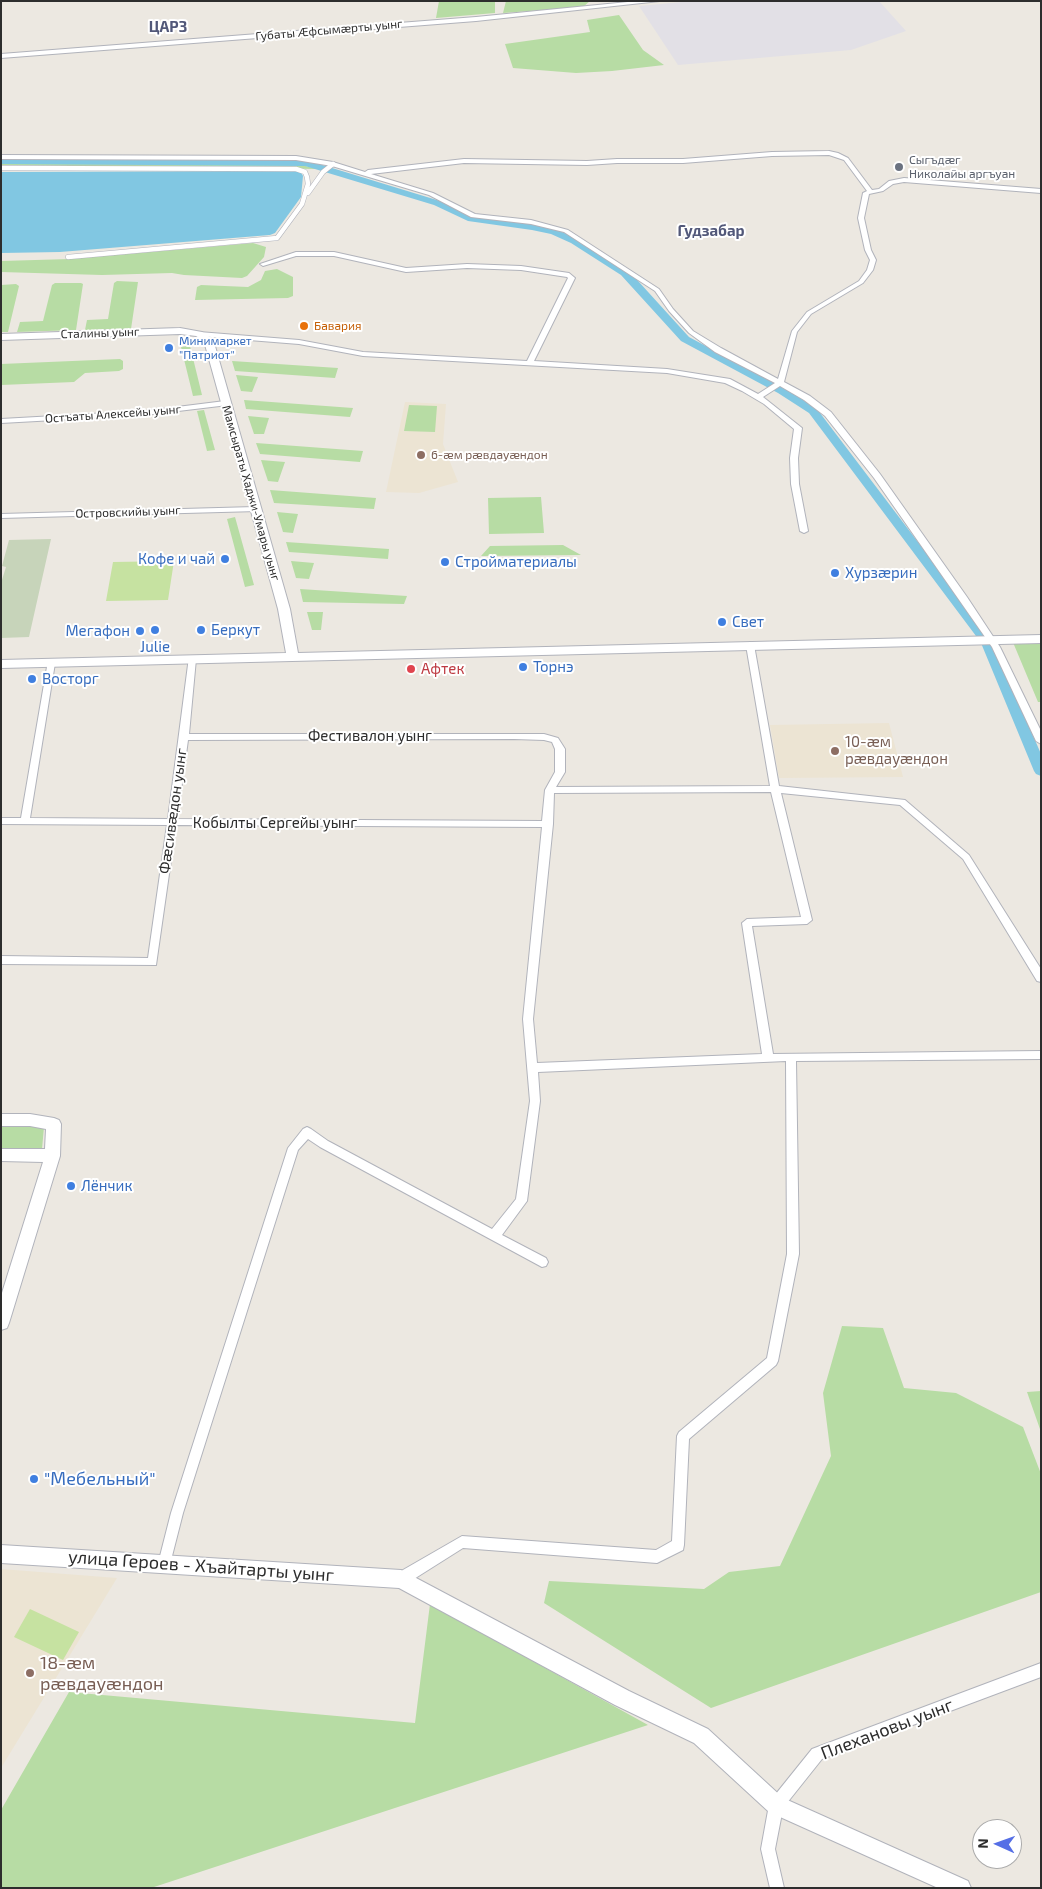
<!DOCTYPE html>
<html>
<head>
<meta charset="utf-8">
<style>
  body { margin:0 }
  #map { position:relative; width:1042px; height:1889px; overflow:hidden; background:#ece8e1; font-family:"Exo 2",sans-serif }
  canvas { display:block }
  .frame { position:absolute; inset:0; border:2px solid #2d2d2d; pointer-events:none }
  .north { position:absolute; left:972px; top:1819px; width:50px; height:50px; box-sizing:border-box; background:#fff; border:1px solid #ababab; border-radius:50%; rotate:272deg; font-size:14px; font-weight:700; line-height:20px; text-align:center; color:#2d2d2d }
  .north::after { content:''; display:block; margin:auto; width:18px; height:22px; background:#556fe6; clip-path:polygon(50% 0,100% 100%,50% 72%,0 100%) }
</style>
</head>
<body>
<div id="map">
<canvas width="1042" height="1889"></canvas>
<div class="frame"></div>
<div class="north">N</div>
</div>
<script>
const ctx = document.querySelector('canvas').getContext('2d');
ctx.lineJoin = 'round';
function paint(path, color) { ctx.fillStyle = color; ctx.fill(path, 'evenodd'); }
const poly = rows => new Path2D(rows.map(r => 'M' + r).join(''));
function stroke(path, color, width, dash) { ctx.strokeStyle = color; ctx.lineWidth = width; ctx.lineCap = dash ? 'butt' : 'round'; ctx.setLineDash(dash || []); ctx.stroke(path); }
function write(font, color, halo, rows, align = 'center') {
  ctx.font = font + ' "Exo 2",sans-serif'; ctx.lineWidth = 4; ctx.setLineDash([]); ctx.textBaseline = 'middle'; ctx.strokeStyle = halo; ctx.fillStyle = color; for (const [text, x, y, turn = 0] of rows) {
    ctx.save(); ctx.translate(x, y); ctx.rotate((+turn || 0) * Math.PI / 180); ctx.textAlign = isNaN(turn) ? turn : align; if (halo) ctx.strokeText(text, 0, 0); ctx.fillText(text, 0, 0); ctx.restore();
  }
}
paint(poly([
  [692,1,879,1,906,31,851,50,678,65,639,6]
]), '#e2e0e6');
paint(poly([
  [405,402,446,404,443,444,458,482,419,493,386,492],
  [889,723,903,777,779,778,770,725],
  [1,1569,117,1578,1,1768]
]), '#ece4d3');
paint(poly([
  [439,1,495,2,495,13,436,18],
  [506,1,590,1,583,7,503,13],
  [619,15,643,50,664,65,612,71,576,73,513,68,505,44,590,32,587,20],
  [1,163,301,165,319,169,1,165],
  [253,243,266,247,264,257,247,276,242,278,184,275,172,273,102,275,1,272,1,261,70,259],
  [277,269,293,277,293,296,288,298,195,300,197,287,201,285,248,287,261,280,265,271],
  [117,281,138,282,131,329,85,330,87,320,108,319,114,283],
  [55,283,81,283,83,284,76,330,17,332,20,322,43,321,52,285],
  [16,284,19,286,8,332,1,332,1,285],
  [190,346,202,395,193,396,181,347],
  [120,359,123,361,123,369,119,371,85,373,74,382,1,385,1,364],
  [232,361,338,368,335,378,235,371],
  [236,375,258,377,252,392,241,391],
  [244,400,353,408,350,417,246,409],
  [409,405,437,406,435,432,404,431],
  [204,410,215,450,207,451,197,411],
  [248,416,269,418,264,434,254,434],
  [256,443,363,451,360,462,260,454],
  [261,460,285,462,278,482,268,481],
  [270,490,376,498,374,509,274,503],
  [541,497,544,533,489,534,488,498],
  [277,512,298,514,293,533,283,532],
  [235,517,254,585,245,587,227,519],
  [286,542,389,549,388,559,289,552],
  [563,545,581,555,481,556,490,546],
  [291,561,314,563,309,579,296,578],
  [300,589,407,596,404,604,303,602],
  [307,612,323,612,321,630,312,630],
  [1041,635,1041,702,1038,702,1012,640],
  [1,1125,44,1127,42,1149,39,1151,1,1151],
  [842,1326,883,1328,904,1388,956,1393,1023,1427,1041,1474,1041,1592,711,1708,544,1603,549,1581,704,1589,729,1572,780,1566,831,1456,823,1393],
  [1041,1391,1041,1432,1027,1392],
  [430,1604,648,1725,151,1888,1,1888,1,1810,69,1692,415,1723]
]), '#b7dca4');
paint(poly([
  [51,539,29,637,1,638,1,583,6,567,2,566,9,540]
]), '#c7d4ba');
paint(poly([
  [174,561,168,600,106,601,113,562],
  [30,1609,79,1632,63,1660,14,1637]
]), '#c6e2a1');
paint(poly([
  [296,171,301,172,303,176,301,197,275,233,270,235,60,252,1,253,1,172]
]), '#81c7e2');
paint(poly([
  [1,158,306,160,440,201,473,216,532,224,557,230,579,239,629,271,689,337,786,389,817,409,987,633,986,636,976,636,809,413,778,393,681,341,621,275,571,243,551,234,532,230,468,221,434,205,305,166,1,164,1,158],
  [987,639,993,643,1041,754,1041,776,1036,774,1034,771,981,643,987,639]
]), '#81c7e2');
const pedestrian = poly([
  [1,168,296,169,305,172,307,177,308,184,302,204,277,238,68,257],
  [308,193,323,172,333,164]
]);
const minor = poly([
  [638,1,660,1,476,21,1,58,1,54,476,17,638,1],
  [829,151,838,153,848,158,872,190,879,189,889,181,904,178,1041,189,1041,193,904,182,893,184,883,191,869,194,864,218,871,250,876,260,873,270,863,283,811,314,797,332,784,382,810,396,831,412,880,474,967,597,1000,647,1041,731,1041,744,1036,741,992,647,874,478,825,416,804,400,780,386,763,397,802,428,798,458,799,484,808,531,804,533,800,531,791,484,790,458,794,429,764,404,742,391,725,383,667,373,363,356,299,344,199,336,195,334,199,332,299,340,363,352,527,361,568,278,567,277,521,270,467,268,406,272,334,256,296,256,263,266,260,264,296,252,334,252,406,268,467,264,521,266,569,273,575,278,534,361,667,369,730,379,758,394,775,383,715,352,689,333,669,311,655,291,564,232,531,224,471,217,429,195,332,166,296,160,1,159,1,155,296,156,333,162,365,172,368,170,464,159,587,161,617,159,683,159,772,152,829,151],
  [829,155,844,160,867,191,863,193,858,218,865,250,870,260,867,270,859,281,807,312,792,331,778,379,721,348,693,331,673,309,659,289,568,230,531,220,475,214,433,193,371,174,464,163,587,165,617,163,683,163,772,156,829,155],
  [225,401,229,403,228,405,145,415,1,423,1,419,145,411,225,401],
  [255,507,259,509,258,511,1,518,1,514,255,507],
  [750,642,754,645,779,786,905,800,969,855,1041,969,1041,982,1037,981,963,859,900,805,781,793,812,920,807,924,752,926,773,1054,1041,1051,1041,1059,796,1061,799,1254,778,1361,776,1365,689,1439,684,1545,683,1550,657,1563,463,1548,406,1584,401,1586,396,1584,394,1579,396,1574,462,1536,656,1550,672,1541,677,1436,679,1432,767,1358,787,1254,786,1061,538,1072,540,1101,527,1201,502,1235,546,1258,548,1262,546,1266,542,1267,320,1147,308,1139,298,1150,183,1513,170,1564,169,1569,164,1570,159,1569,158,1564,171,1513,288,1148,303,1129,307,1127,311,1129,328,1141,492,1229,516,1199,530,1101,523,1019,542,827,176,825,156,965,1,964,1,956,148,958,167,825,1,824,1,818,21,818,48,661,54,661,55,663,30,818,168,819,189,657,192,656,196,659,189,734,544,734,558,738,565,749,565,772,556,787,770,786,746,645,750,642],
  [514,739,544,740,552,742,555,749,555,772,545,790,542,821,177,819,188,740,514,739],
  [771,792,801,917,747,919,742,923,762,1054,537,1063,533,1019,553,824,554,793,771,792],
  [1041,1663,1041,1677,822,1759,783,1808,775,1849,784,1888,770,1888,761,1849,769,1805,771,1800,812,1749,1041,1663]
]);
const tertiary = poly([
  [180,328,202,332,213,339,290,609,298,653,1041,635,1041,643,1,668,1,660,286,653,278,609,204,341,196,336,180,334,1,340,1,334,180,328],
  [1,1114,30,1114,54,1118,59,1120,61,1124,60,1156,9,1323,7,1328,1,1330,1,1296,43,1162,1,1161,1,1149,45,1149,46,1129,30,1126,1,1126,1,1114],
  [1,1545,401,1570,629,1691,708,1729,783,1798,968,1881,971,1888,938,1888,769,1812,694,1743,615,1705,399,1588,1,1563,1,1545]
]);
stroke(pedestrian, '#b1b3bb', 5.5);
stroke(minor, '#b1b3bb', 2);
stroke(tertiary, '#b1b3bb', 2);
stroke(pedestrian, '#fff', 4.5);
paint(minor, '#fff');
paint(tertiary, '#fff');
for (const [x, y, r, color] of [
  [899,167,5,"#6b7280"],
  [304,326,5,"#e8710a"],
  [169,348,5,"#3f7fe0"],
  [421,455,5,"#8d6e63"],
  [225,559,5,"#3f7fe0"],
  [445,562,5,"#3f7fe0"],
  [835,573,5,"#3f7fe0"],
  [722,622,5,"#3f7fe0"],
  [155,630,5,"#3f7fe0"],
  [201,630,5,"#3f7fe0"],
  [140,631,5,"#3f7fe0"],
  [523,667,5,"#3f7fe0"],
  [411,669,5,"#e0444e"],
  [32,679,5,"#3f7fe0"],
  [835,751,5,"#8d6e63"],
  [71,1186,5,"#3f7fe0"],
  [34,1479,5,"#3f7fe0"],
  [30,1673,5,"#8d6e63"]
]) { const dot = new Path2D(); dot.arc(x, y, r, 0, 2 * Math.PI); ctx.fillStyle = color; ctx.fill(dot); stroke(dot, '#fff', 2); }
write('12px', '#2d2d2d', '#fff', [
  ["Губаты Æфсымæрты уынг",329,30,-5],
  ["Сталины уынг",100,333,-2],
  ["Остъаты Алексейы уынг",113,414,-4],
  ["Мамсыраты Хаджи-Умары уынг",251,493,74],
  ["Островскийы уынг",128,512,-2]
]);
write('12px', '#5b616d', '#fff', [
  ["Сыгъдæг",909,160],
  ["Николайы аргъуан",909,174]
], 'left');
write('12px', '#c56008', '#fff', [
  ["Бавария",314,326]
], 'left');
write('12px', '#366cbe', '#fff', [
  ["Минимаркет",179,341],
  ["\"Патриот\"",179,355]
], 'left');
write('12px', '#785e54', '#fff', [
  ["6-æм рӕвдауӕндон",431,455]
], 'left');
write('bold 15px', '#525879', '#fff', [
  ["ЦАРЗ",168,27],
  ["Гудзабар",711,231]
]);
write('15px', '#366cbe', '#fff', [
  ["Кофе и чай",215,559,"right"],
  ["Стройматериалы",455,562],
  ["Хурзæрин",845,573],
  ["Свет",732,622],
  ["Беркут",211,630],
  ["Мегафон",130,631,"right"],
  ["Julie",155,647,"center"],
  ["Торнэ",533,667],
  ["Восторг",42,679],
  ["Лёнчик",81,1186]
], 'left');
write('15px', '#be3a42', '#fff', [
  ["Афтек",421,669]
], 'left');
write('15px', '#2d2d2d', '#fff', [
  ["Фестивалон уынг",370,736],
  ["Фæсивæдон уынг",173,811,-82],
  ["Кобылты Сергейы уынг",275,823]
]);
write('15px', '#785e54', '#fff', [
  ["10-æм",845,742],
  ["рӕвдауӕндон",845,759]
], 'left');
write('18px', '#366cbe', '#fff', [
  ["\"Мебельный\"",44,1479]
], 'left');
write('18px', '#2d2d2d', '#fff', [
  ["улица Героев - Хъайтарты уынг",201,1566,4],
  ["Плехановы уынг",887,1729,-21]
]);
write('18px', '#785e54', '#fff', [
  ["18-æм",40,1663],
  ["рӕвдауӕндон",40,1684]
], 'left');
</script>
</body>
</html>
